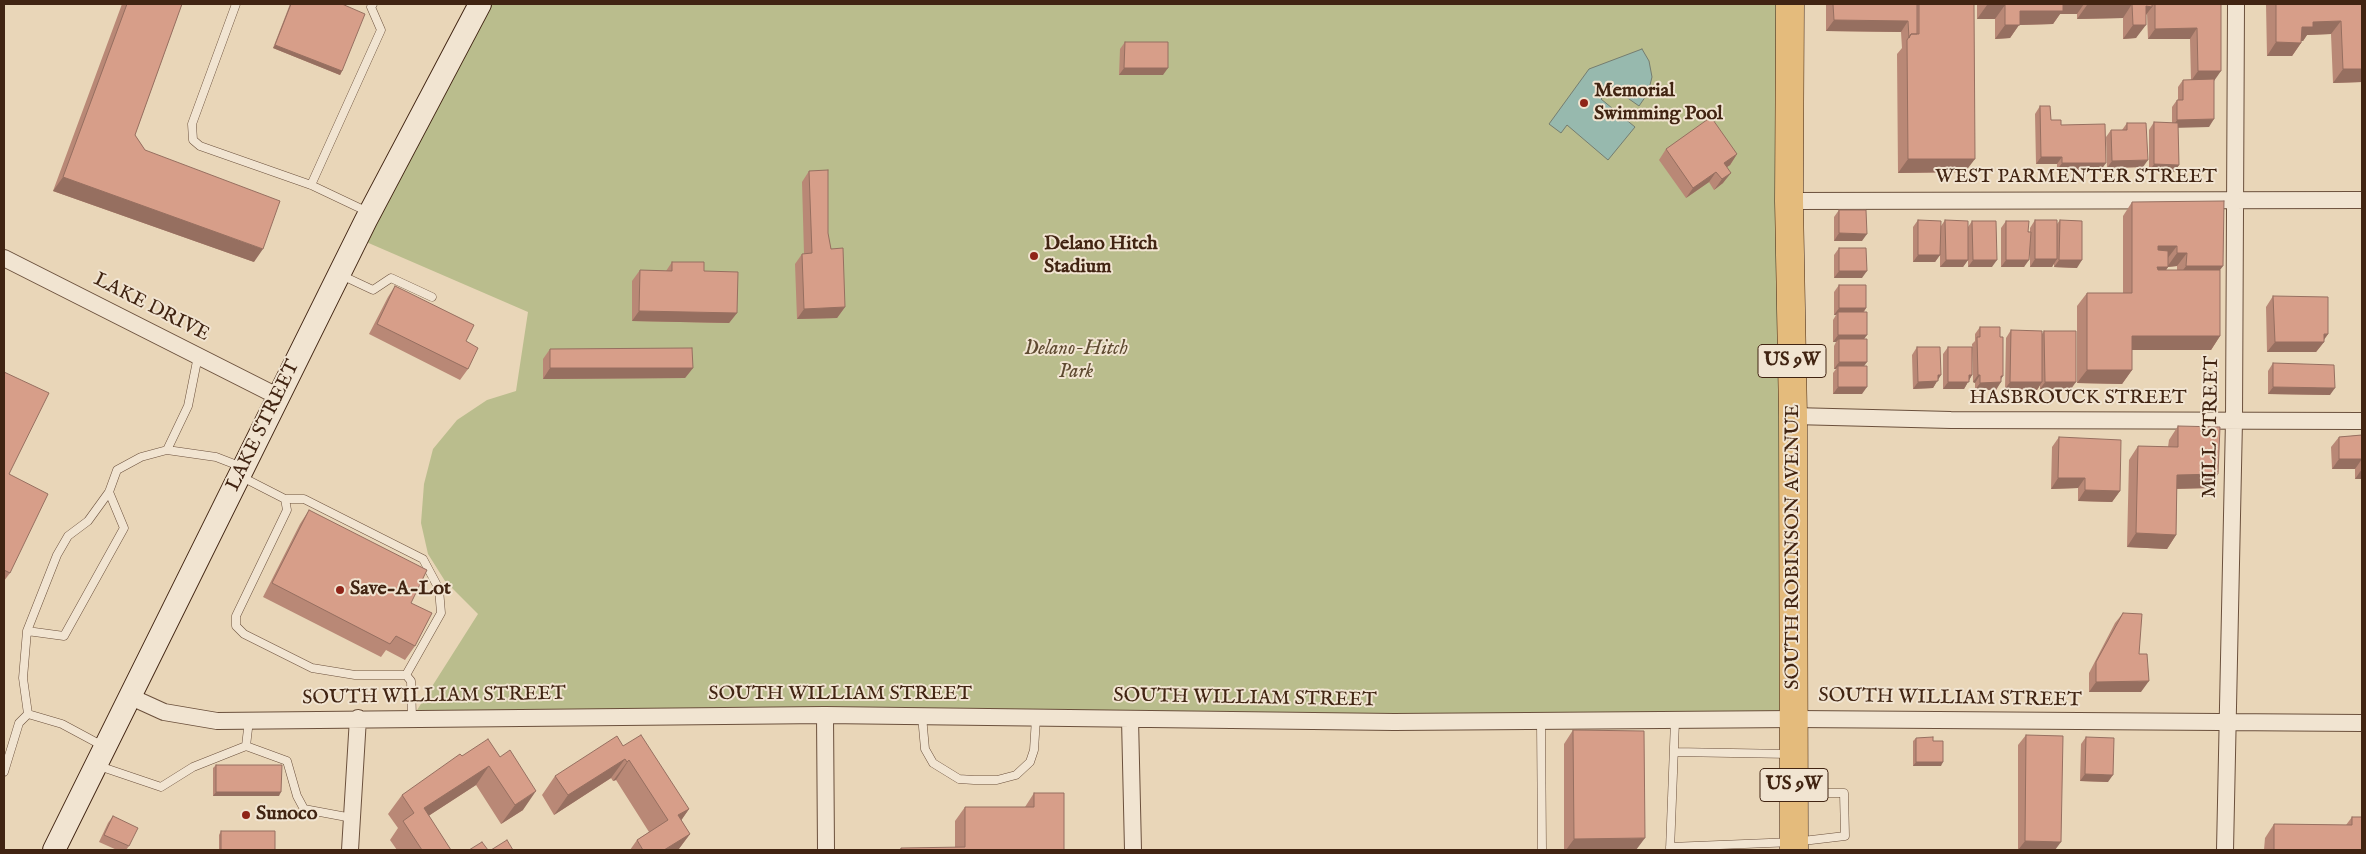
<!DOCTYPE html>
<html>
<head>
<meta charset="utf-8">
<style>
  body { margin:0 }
  #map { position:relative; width:2366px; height:854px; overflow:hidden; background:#e9d6b8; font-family:"IM FELL English",serif }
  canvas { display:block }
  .frame { position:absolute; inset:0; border:5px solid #412412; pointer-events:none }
</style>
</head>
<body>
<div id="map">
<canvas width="2366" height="854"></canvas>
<div class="frame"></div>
</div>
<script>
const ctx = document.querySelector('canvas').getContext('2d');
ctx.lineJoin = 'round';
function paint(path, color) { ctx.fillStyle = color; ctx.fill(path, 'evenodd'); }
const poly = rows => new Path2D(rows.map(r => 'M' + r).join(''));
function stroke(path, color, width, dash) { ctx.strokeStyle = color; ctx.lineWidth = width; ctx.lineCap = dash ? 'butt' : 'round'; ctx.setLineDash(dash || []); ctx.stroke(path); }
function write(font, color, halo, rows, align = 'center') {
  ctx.font = font + ' "IM FELL English",serif'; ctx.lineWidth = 4; ctx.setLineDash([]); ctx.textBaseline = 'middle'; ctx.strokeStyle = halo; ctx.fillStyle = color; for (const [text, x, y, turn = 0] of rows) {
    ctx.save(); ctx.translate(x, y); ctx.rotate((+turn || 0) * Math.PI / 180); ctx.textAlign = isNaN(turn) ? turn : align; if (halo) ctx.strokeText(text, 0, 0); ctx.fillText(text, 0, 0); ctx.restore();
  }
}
paint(poly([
  [480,4,1791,4,1795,719,412,718,478,614,445,581,428,554,421,523,424,484,433,449,457,420,487,400,516,391,528,312,357,238]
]), '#babd8d');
const water = poly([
  [1642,49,1649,61,1652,77,1648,93,1639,106,1612,87,1601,99,1635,127,1608,160,1567,125,1561,133,1549,124,1589,69,1642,49]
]);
paint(water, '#97b9ae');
stroke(water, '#757d70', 1);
const lane = poly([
  [236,4,192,124,193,140,200,146,311,185,368,212],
  [311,185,381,30,371,7,373,4],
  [341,275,373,290,391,278,432,297],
  [198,356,188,406,167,450,216,457,242,467],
  [242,477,285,499,287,510,236,616,236,626,244,634,312,668,355,675,406,675,411,681,412,718],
  [285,499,304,499,423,559,439,589,441,613,406,675],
  [27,631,64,636,124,528,109,492],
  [28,714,23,678,27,631,57,555,68,536,88,521,109,492,117,470,141,457,167,450],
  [922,716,925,749,933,763,959,779,974,780,997,780,1016,775,1030,762,1034,750,1036,718],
  [1541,721,1542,850],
  [246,746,287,761,297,796,304,809,352,818],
  [1674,752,1790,754],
  [99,766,161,787,193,767,246,746,249,720],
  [4,772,19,723,28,714,62,724,103,746],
  [1670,847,1794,842,1845,836,1844,793,1799,793],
  [1670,850,1675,721]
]);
const street = poly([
  [1789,201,2362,200],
  [4,258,279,397],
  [1793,416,1951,420,2362,421],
  [131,697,164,712,217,721,825,715,1394,722,1795,719,2362,723],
  [825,715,826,850],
  [1130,719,1133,850],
  [350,850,358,718],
  [2225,850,2234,420,2236,4]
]);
const secondary = poly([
  [54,850,366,220,480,4]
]);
const highway = poly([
  [1790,4,1789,201,1793,416,1794,850]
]);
stroke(lane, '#6b503c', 9);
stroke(street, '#6b503c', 18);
stroke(secondary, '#412412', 24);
stroke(highway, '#412412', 29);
stroke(lane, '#f1e4d1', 8);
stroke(street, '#f1e4d1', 16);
stroke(secondary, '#f1e4d1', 22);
stroke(highway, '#e4bb7c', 28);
paint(poly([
  [122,4,182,4,135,135,145,150,254,262,53,191],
  [290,4,342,4,342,71,340,75,273,48],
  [1826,4,1974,4,1965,172,1898,173,1897,54,1902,48,1901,32,1826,31],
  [1977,4,2221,4,2209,127,2178,127,2179,165,2174,172,2149,172,2149,130,2154,122,2172,123,2172,107,2177,100,2178,100,2178,87,2183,80,2191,80,2190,39,2148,39,2147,13,2136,38,2123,39,2123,18,2077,19,2077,14,2060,14,2053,24,2019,25,2010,38,1995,39,1995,19,1977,19],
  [2266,4,2362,4,2362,82,2333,83,2331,34,2307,35,2303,41,2301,41,2301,43,2292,56,2267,56],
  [1125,42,1163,75,1119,75,1120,49],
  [2040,106,2051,120,2061,125,2101,170,2057,170,2057,164,2036,164,2035,114],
  [2127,123,2143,167,2107,168,2106,137,2111,130,2122,130],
  [1666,149,1737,154,1730,165,1727,167,1723,183,1714,190,1709,182,1686,198,1659,160],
  [809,171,831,249,845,307,837,318,797,319,795,264,802,254,804,254,802,182],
  [2132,202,2220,270,2220,336,2211,350,2132,350,2132,370,2122,384,2077,383,2077,306,2087,293,2123,293,2123,216],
  [2177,266,2177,270,2166,270,2168,267],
  [1839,210,1862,241,1834,241,1834,217],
  [1918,220,1941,226,1945,220,1968,227,1972,221,1992,267,1968,267,1968,260,1963,267,1940,267,1940,249,1940,255,1935,262,1913,262,1913,227],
  [2035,220,2057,224,2060,220,2077,268,2054,267,2054,263,2052,267,2030,267,2030,253,2024,267,2001,267,2001,228,2006,221,2030,232,2030,228],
  [1839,248,1862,278,1834,278,1834,255],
  [672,262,704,271,737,313,729,323,632,321,632,281,640,270,666,271],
  [1839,285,1866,308,1864,312,1864,366,1862,394,1833,394,1833,373,1836,369,1834,369,1834,346,1836,342,1833,342,1833,320,1836,315,1834,315,1834,292],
  [395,286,466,341,468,369,460,380,369,334,388,297],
  [2273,296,2328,334,2324,340,2324,342,2316,352,2267,352,2266,307],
  [1980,327,2001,379,1996,390,1975,390,1975,383,1973,382,1972,344,1975,341,1975,334],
  [2011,330,2042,334,2044,331,2071,389,2040,389,2040,385,2037,390,2005,389,2006,338],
  [1917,347,1938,379,1933,388,1913,389,1912,355],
  [1948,347,1972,375,1964,389,1943,389,1943,354],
  [550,349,693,368,685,378,543,379,543,359],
  [2273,363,2330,395,2268,394,2268,371],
  [4,372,9,474,10,573,4,581],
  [2178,426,2209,488,2177,489,2176,535,2167,549,2127,547,2129,460,2138,446,2168,447,2169,440],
  [2362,435,2362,479,2355,479,2355,469,2332,469,2331,447,2339,437],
  [2059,437,2120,491,2112,502,2078,501,2078,488,2051,489,2052,447],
  [309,510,411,603,415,646,405,660,386,650,381,657,263,597,300,524],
  [2123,613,2141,692,2089,692,2089,673,2115,623],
  [1573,730,1636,850,1564,850,1564,744],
  [2026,735,2055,850,2018,850,2018,745],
  [2086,737,2108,782,2080,781,2081,744],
  [1916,738,1933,741,1941,766,1913,766,1913,741],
  [623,746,689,809,681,820,690,834,678,850,630,850,637,840,649,832,616,780,613,781,611,778,554,815,542,795,555,776],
  [462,756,500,757,523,810,501,824,476,785,428,816,451,850,397,850,390,840,398,828,388,814,402,795],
  [216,765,279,796,213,796,213,768],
  [1034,793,1064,850,899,850,901,848,955,848,955,821,965,807,1025,807],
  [113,816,129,846,126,850,117,850,99,842,108,823],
  [2352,817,2362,850,2264,850,2265,838,2274,824,2346,825],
  [221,831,275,850,219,850,219,835]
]), '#b98876');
paint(poly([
  [2061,4,2084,4,2077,14,2060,14,2053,24,2019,25,2010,38,1995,39,2005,25,2020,11],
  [2132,4,2123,18,2077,19,2087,5],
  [1987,5,2005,5,1995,19,1977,19],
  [2146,6,2152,7,2142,20],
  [1834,20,1908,21,1901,32,1826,31],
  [2341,21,2331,34,2307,35,2303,41,2292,40,2302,27,2313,22],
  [2133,25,2146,25,2136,38,2123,39],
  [2197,28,2190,39,2148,39,2155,29],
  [2276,42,2301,43,2292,56,2267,56],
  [275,45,342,71,340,75,273,48],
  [1124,68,1168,68,1163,75,1119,75],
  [2343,69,2362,69,2362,82,2333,83],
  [2198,71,2221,71,2214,81,2191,81],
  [2214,119,2209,127,2172,128,2177,120],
  [1737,154,1730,165,1717,174,1724,163],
  [2041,157,2062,157,2057,164,2036,164],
  [1908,159,1975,159,1965,172,1898,173],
  [2148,160,2143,167,2107,168,2112,161],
  [2062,163,2106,163,2101,170,2057,170],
  [2154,164,2179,165,2174,172,2149,172],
  [1716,172,1709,182,1686,198,1693,188],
  [1731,173,1723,183,1714,190,1722,179],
  [63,177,263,249,254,262,53,191],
  [1839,233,1867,234,1862,241,1834,241],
  [2158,246,2177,246,2167,259,2148,260],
  [2177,253,2187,253,2177,266,2167,267],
  [1918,255,1940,255,1935,262,1913,262],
  [2035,259,2057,259,2052,267,2030,267],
  [1946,260,1968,260,1963,267,1940,267],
  [1973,260,1997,260,1992,267,1968,267],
  [2006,260,2029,260,2024,267,2001,267],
  [2059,260,2082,260,2077,268,2054,267],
  [2186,266,2223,266,2213,280,2176,280],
  [2157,267,2168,267,2159,281],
  [1839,271,1867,271,1862,278,1834,278],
  [845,307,837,318,797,319,804,309],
  [1839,308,1866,308,1861,315,1838,312,1836,315,1834,315],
  [639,311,737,313,729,323,632,321],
  [2328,334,2322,342,2324,342,2316,352,2267,352,2275,342],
  [1838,335,1867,335,1862,342,1839,339,1836,342,1833,342],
  [2132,336,2220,336,2211,350,2123,350],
  [1839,362,1867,362,1862,369,1838,366,1836,369,1834,369],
  [550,368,693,368,685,378,543,379],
  [2087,370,2132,370,2122,384,2077,383],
  [1938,375,1941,375,1933,388,1913,389,1918,382],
  [1969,375,1972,375,1964,389,1943,389,1948,382],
  [1978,375,1980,375,1975,383,1973,382],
  [2001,376,2003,376,1999,382,2001,382,1996,390,1975,390,1980,383],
  [2010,382,2042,382,2037,390,2005,389],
  [2045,382,2076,382,2071,389,2040,389],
  [1838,387,1867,387,1862,394,1833,394],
  [2273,387,2335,388,2330,395,2268,394],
  [2339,459,2362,459,2355,469,2332,469],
  [2362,469,2362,479,2355,479],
  [2218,474,2209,488,2167,489,2177,475],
  [2058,478,2085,478,2078,488,2051,489],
  [2085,490,2120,491,2112,502,2078,501],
  [2136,533,2176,535,2167,549,2127,547],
  [2149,681,2141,692,2089,692,2096,682],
  [625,759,611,778,554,815,568,795],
  [629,760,616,780,613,781,627,762],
  [1916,762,1943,762,1941,766,1913,766],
  [489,766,476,785,410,828,424,808],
  [2085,774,2113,775,2108,782,2080,781],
  [536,791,523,810,501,824,515,805],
  [216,792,281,792,279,796,213,796],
  [689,809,676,828,678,815],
  [690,834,678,850,664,850],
  [1645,838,1636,850,1566,850,1574,839],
  [2025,841,2061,842,2055,850,2018,850]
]), '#966f60');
const building = poly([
  [127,4,182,4,135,135,145,150,280,201,263,249,63,177,127,4],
  [291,4,342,4,365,14,342,71,275,45,291,4],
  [1833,4,1917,4,1917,34,1911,34,1909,38,1908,21,1834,20,1833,4],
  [1919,4,1974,4,1975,159,1908,159,1907,40,1911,34,1919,34,1919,4],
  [1987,4,2063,4,2063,11,2020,11,2020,25,2005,25,2005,5,1987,5,1987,4],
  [2087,4,2152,4,2152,7,2146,6,2146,25,2133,25,2132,4,2087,5,2087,4],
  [2155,4,2221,4,2221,71,2198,71,2197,28,2155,29,2155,4],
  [2276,4,2362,4,2362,69,2343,69,2341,21,2313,22,2313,27,2302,27,2301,43,2276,42,2276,4],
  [1125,42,1168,42,1168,68,1124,68,1125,42],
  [2214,79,2214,119,2177,120,2177,100,2183,100,2183,80,2214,79],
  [2040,106,2050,106,2051,120,2061,120,2061,125,2105,124,2106,163,2062,163,2062,157,2041,157,2040,106],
  [1711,117,1737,154,1724,163,1731,173,1722,179,1716,172,1693,188,1666,149,1711,117],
  [2154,122,2178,123,2179,165,2154,164,2154,122],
  [2127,123,2146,123,2148,160,2112,161,2111,130,2127,130,2127,123],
  [828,170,828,233,831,249,843,248,845,307,804,309,802,254,812,253,809,171,828,170],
  [2224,201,2223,266,2186,266,2187,253,2177,253,2177,246,2158,246,2158,250,2168,251,2168,267,2157,267,2158,270,2220,270,2220,336,2132,336,2132,370,2087,370,2087,293,2132,293,2132,202,2224,201],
  [1839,210,1866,210,1867,234,1839,233,1839,210],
  [1918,220,1941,221,1940,255,1918,255,1918,220],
  [1945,220,1968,221,1968,260,1946,260,1945,220],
  [2035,220,2057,220,2057,259,2035,259,2035,220],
  [2060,220,2082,221,2082,260,2059,260,2060,220],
  [1972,221,1996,221,1997,260,1973,260,1972,221],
  [2006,221,2029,221,2028,232,2031,232,2029,260,2006,260,2006,221],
  [1839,248,1866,248,1867,271,1839,271,1839,248],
  [672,262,704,262,704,271,738,272,737,313,639,311,640,270,672,271,672,262],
  [1839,285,1866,285,1866,308,1839,308,1839,285],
  [395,286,474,325,466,341,478,348,468,369,377,324,395,286],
  [2273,296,2328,297,2328,334,2324,334,2324,342,2275,342,2273,296],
  [1838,312,1867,312,1867,335,1838,335,1838,312],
  [1980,327,2000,327,2000,337,2003,337,2003,376,2001,376,2001,382,1980,383,1980,375,1978,375,1977,337,1980,337,1980,327],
  [2011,330,2042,331,2042,382,2010,382,2011,330],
  [2044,331,2076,331,2076,382,2045,382,2044,331],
  [1839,339,1867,339,1867,362,1839,362,1839,339],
  [1917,347,1940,347,1941,375,1938,375,1938,381,1918,382,1917,347],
  [1948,347,1972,347,1972,375,1969,375,1969,382,1948,382,1948,347],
  [692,348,693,368,550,368,550,349,692,348],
  [2273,363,2334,365,2335,388,2273,387,2273,363],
  [1838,366,1867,366,1867,387,1838,387,1838,366],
  [4,372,49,393,9,474,48,494,10,573,4,570,4,372],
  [2178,426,2220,427,2218,474,2177,475,2176,535,2136,533,2138,446,2178,447,2178,426],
  [2362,435,2362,460,2362,459,2339,459,2339,437,2362,435],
  [2059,437,2121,440,2120,491,2085,490,2085,478,2058,478,2059,437],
  [309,510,427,570,411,603,432,613,415,646,396,636,390,644,272,583,309,510],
  [2123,613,2142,614,2139,654,2147,654,2149,681,2096,682,2096,662,2123,613],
  [1573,730,1644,731,1645,838,1574,839,1573,730],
  [641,735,689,809,678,815,690,834,664,850,643,850,637,840,668,820,629,760,627,762,625,759,568,795,555,776,617,736,623,746,641,735],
  [2026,735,2063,736,2061,842,2025,841,2026,735],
  [1933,737,1933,741,1943,741,1943,762,1916,762,1916,738,1933,737],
  [2086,737,2114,738,2113,775,2085,774,2086,737],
  [488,739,500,757,510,750,536,791,515,805,489,766,424,808,451,850,422,850,403,821,414,813,402,795,460,754,462,756,488,739],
  [216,765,282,765,281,792,216,792,216,765],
  [1034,793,1064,793,1064,850,901,850,901,848,965,847,965,807,1034,807,1034,793],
  [113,816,138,828,129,846,104,835,113,816],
  [2352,817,2362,817,2362,850,2274,850,2274,824,2352,825,2352,817],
  [221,831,275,831,275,850,221,850,221,831],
  [507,840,513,850,491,850,507,840],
  [482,842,488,850,469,850,482,842]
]);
paint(building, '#d79e89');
stroke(building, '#966f60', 1);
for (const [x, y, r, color] of [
  [1584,103,5,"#8f2418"],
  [1034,256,5,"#8f2418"],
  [340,590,5,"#8f2418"],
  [246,815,5,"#8f2418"]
]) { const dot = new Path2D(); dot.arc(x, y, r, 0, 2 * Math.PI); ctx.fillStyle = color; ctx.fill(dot); stroke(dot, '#f1e4d1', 2); }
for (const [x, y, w] of [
  [1792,361,68],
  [1794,785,68]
]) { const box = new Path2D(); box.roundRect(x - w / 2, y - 16.5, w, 33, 4); ctx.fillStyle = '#f1e4d1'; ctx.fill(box); stroke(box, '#412412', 1); }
write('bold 19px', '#412412', null, [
  ["US 9W",1792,361],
  ["US 9W",1794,785]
]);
write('bold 20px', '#412412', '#f1e4d1', [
  ["Memorial",1594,92],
  ["Swimming Pool",1594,115],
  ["Delano Hitch",1044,245],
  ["Stadium",1044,268],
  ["Save-A-Lot",350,590],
  ["Sunoco",256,815]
], 'left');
write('20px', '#412412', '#f1e4d1', [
  ["WEST PARMENTER STREET",2076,178],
  ["LAKE DRIVE",151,308,27],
  ["HASBROUCK STREET",2078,399],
  ["LAKE STREET",264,426,-64],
  ["MILL STREET",2212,427,-89],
  ["SOUTH ROBINSON AVENUE",1794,547,-90],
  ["SOUTH WILLIAM STREET",840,695],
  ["SOUTH WILLIAM STREET",434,697,-1],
  ["SOUTH WILLIAM STREET",1245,699,1],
  ["SOUTH WILLIAM STREET",1950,699,1]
]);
write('italic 20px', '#5f4a31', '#f1e4d1', [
  ["Delano-Hitch",1076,350],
  ["Park",1076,373]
]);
</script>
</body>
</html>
